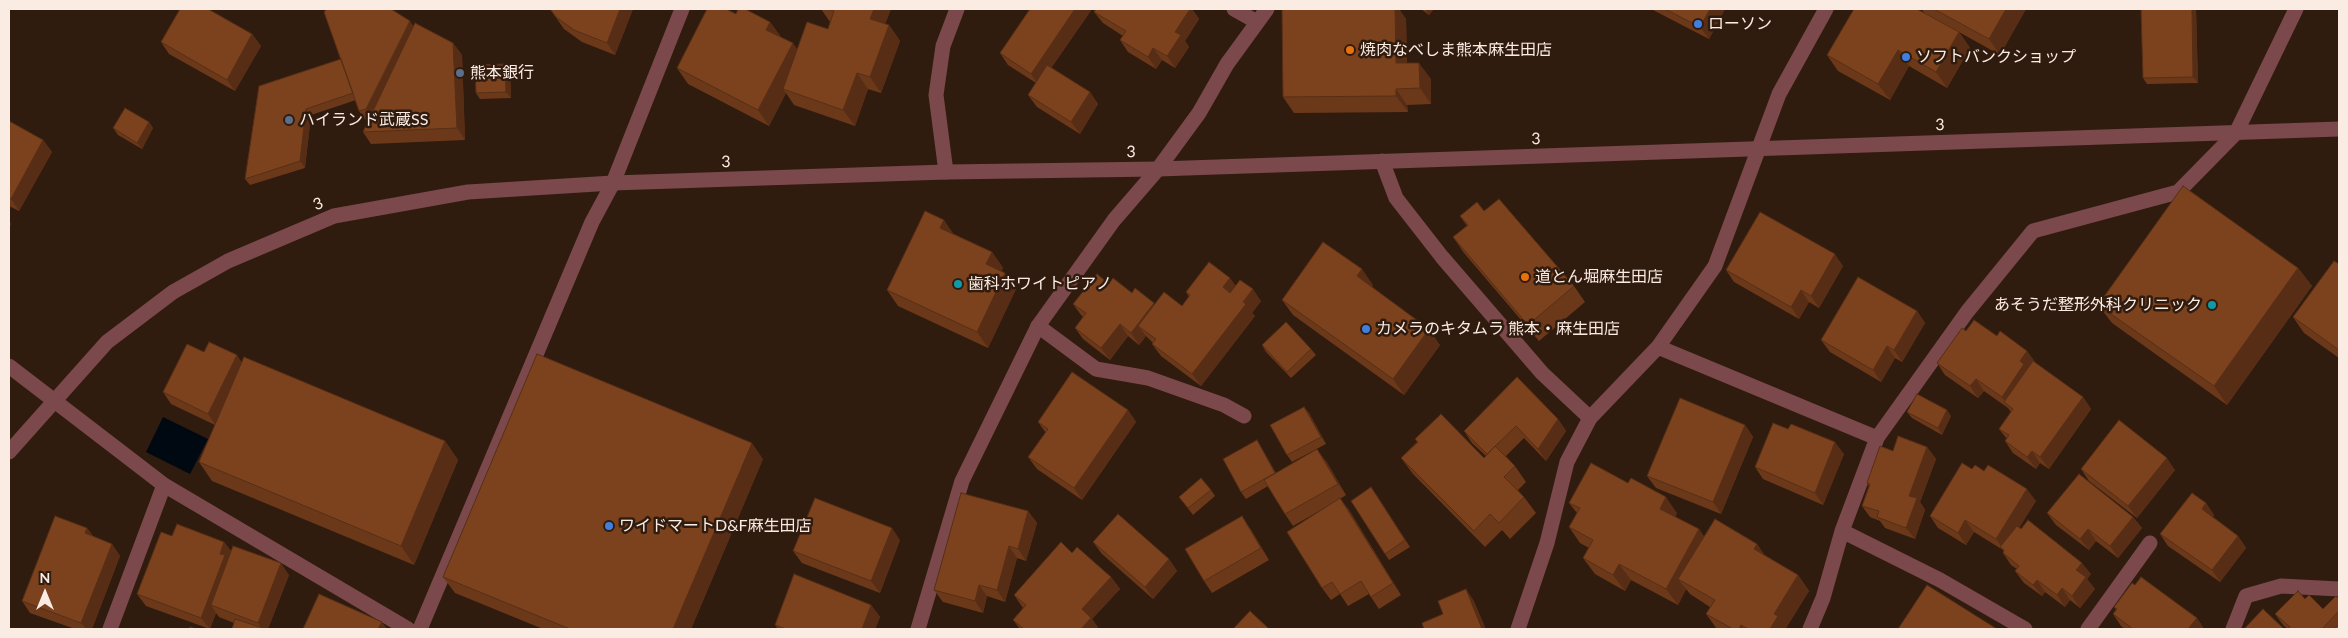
<!DOCTYPE html>
<html>
<head>
<meta charset="utf-8">
<style>
  body { margin:0 }
  #map { position:relative; width:2348px; height:638px; overflow:hidden; background:#301b0f; font-family:Lato,sans-serif }
  canvas { display:block }
  .frame { position:absolute; inset:0; border:10px solid #faebe3; pointer-events:none }
  .north { position:absolute; left:20px; top:568px; width:50px; height:50px; -webkit-text-stroke:4px #301b0f; paint-order:stroke; rotate:0deg; font-size:14px; font-weight:700; line-height:20px; text-align:center; color:#faebe3 }
  .north::after { content:''; display:block; margin:auto; width:18px; height:22px; background:#faebe3; clip-path:polygon(50% 0,100% 100%,50% 72%,0 100%) }
</style>
</head>
<body>
<div id="map">
<canvas width="2348" height="638"></canvas>
<div class="frame"></div>
<div class="north">N</div>
</div>
<script>
const ctx = document.querySelector('canvas').getContext('2d');
ctx.lineJoin = 'round';
function paint(path, color) { ctx.fillStyle = color; ctx.fill(path, 'evenodd'); }
const poly = rows => new Path2D(rows.map(r => 'M' + r).join(''));
function stroke(path, color, width, dash) { ctx.strokeStyle = color; ctx.lineWidth = width; ctx.lineCap = dash ? 'butt' : 'round'; ctx.setLineDash(dash || []); ctx.stroke(path); }
function write(font, color, halo, rows, align = 'center') {
  ctx.font = font + ' Lato,"Noto Sans JP",sans-serif'; ctx.lineWidth = 5; ctx.setLineDash([]); ctx.textBaseline = 'middle'; ctx.strokeStyle = halo; ctx.fillStyle = color; for (const [text, x, y, turn = 0] of rows) {
    ctx.save(); ctx.translate(x, y); ctx.rotate((+turn || 0) * Math.PI / 180); ctx.textAlign = isNaN(turn) ? turn : align; if (halo) ctx.strokeText(text, 0, 0); ctx.fillText(text, 0, 0); ctx.restore();
  }
}
paint(poly([
  [163,417,208,439,190,474,146,452]
]), '#000912');
stroke(poly([
  [1234,9,1257,22],
  [946,172,936,95,943,46,957,9],
  [1038,326,1096,369,1148,378,1224,405,1244,416],
  [2088,629,2150,543]
]), '#7b484b', 15);
stroke(poly([
  [1382,161,1396,198,1442,257,1542,373,1590,418],
  [1658,347,1877,438],
  [9,366,164,485,408,629],
  [1842,531,1940,580,2025,629],
  [110,629,164,485],
  [420,629,592,222,613,183,682,9],
  [918,629,962,481,1038,326,1114,220,1158,169,1199,113,1227,64,1267,9],
  [1518,629,1547,543,1567,462,1590,418,1658,347,1715,266,1779,94,1826,9],
  [1810,629,1823,598,1842,531,1877,438,1967,312,2033,231,2178,192,2236,133,2296,9],
  [2233,629,2246,596,2281,586,2339,589]
]), '#7b484b', 15);
stroke(poly([
  [9,452,107,342,173,292,228,261,334,216,468,192,613,183,946,172,1158,169,2339,129]
]), '#7b484b', 15);
paint(poly([
  [550,9,633,9,615,55,582,42,564,29],
  [821,9,891,9,885,24,889,25,900,41,881,93,868,89,855,126,794,105,786,93,769,126,688,84,677,68,736,14,770,22,781,37,797,50,828,29,830,22],
  [1030,9,1092,9,1051,68,1090,92,1098,104,1080,134,1037,107,1028,95,1036,83,1008,65,1000,53],
  [1096,9,1192,9,1199,19,1185,41,1189,47,1175,68,1162,60,1156,69,1128,52,1120,40,1123,36,1103,23,1094,12],
  [1282,9,1399,9,1406,19,1407,63,1431,79,1431,104,1407,105,1408,112,1294,113,1283,97],
  [1421,9,1434,9,1429,15],
  [1651,9,1725,9,1709,39],
  [1922,9,2026,9,2000,55,1959,32,1970,48,1947,88,1909,66,1890,100,1838,71,1827,55,1924,13],
  [2196,9,2198,83,2147,84,2143,78],
  [413,26,453,43,462,55,465,140,371,144,363,132,367,122,359,111,356,100,311,115,305,168,250,185,245,179,341,59],
  [252,34,261,46,235,91,169,54,161,42],
  [505,64,510,70,511,98,480,99,476,93],
  [9,121,43,140,52,152,19,211,9,206],
  [149,122,153,128,142,149,118,135,113,128],
  [1484,211,1574,286,1585,302,1539,341,1464,253,1453,237,1467,226,1460,216],
  [954,234,992,252,1003,268,1001,271,1016,289,988,348,898,306,887,290],
  [2339,264,2339,358,2304,333,2293,317],
  [1843,266,1819,308,1809,302,1799,319,1734,282,1726,270],
  [2298,268,2312,286,2227,405,2112,323,2098,305],
  [1109,284,1132,293,1155,304,1182,306,1189,297,1186,292,1236,285,1261,301,1252,313,1255,316,1201,386,1161,356,1152,344,1153,343,1146,336,1139,345,1128,336,1110,360,1083,339,1075,328,1083,317,1081,315,1073,304],
  [1373,285,1372,287,1440,345,1404,395,1293,315,1282,300],
  [1917,311,1925,323,1902,362,1895,358,1881,382,1830,352,1821,340],
  [1966,331,1997,336,2027,351,2035,363,2083,397,2091,409,2049,469,2040,463,2036,469,2013,453,2005,441,2007,439,1999,429,2011,412,2008,408,1984,391,1978,398,1945,375,1937,363],
  [1262,345,1311,349,1316,355,1291,378,1266,352],
  [204,352,242,362,445,441,458,460,414,565,212,481,199,462,215,425,171,404,163,392],
  [1304,407,1309,413,1326,444,1292,462,1287,455],
  [1128,410,1136,422,1082,500,1037,469,1028,457,1046,433,1038,422],
  [1907,412,1951,416,1942,435,1912,418],
  [1558,419,1566,431,1546,461,1524,438,1506,456,1515,466,1526,482,1518,490,1524,497,1536,513,1510,539,1502,530,1485,547,1413,474,1401,458,1417,442,1415,439,1484,458,1486,456,1472,443,1464,431],
  [1745,425,1753,437,1721,514,1656,488,1647,476],
  [1788,429,1844,454,1823,505,1763,479,1755,467],
  [1257,440,1276,473,1326,461,1346,495,1340,499,1349,510,1401,595,1379,609,1369,594,1348,606,1340,594,1331,600,1322,588,1337,501,1293,526,1285,514,1268,486,1246,499,1241,492],
  [1927,447,1936,459,1920,502,1925,510,1915,539,1885,528,1880,521,1870,517,1862,506,1869,486,1867,483,1893,451],
  [763,459,691,629,543,629,455,593,443,577],
  [1972,469,2036,501,2019,527,2091,574,2087,579,2095,589,2080,608,2070,600,2065,607,2045,592,2042,596,2024,583,2015,571,2017,569,2011,565,2003,553,2004,551,2003,550,1974,532,1966,545,1938,528,1930,516],
  [2081,469,2175,470,2137,518,2089,481],
  [1211,490,1215,496,1193,515,1179,497],
  [1376,494,1410,547,1389,560,1385,554],
  [1569,503,1677,513,1675,517,1699,529,1704,537,1757,544,1764,555,1798,575,1809,591,1786,628,1787,629,1717,629,1706,614,1710,607,1690,594,1686,589,1678,605,1631,580,1625,591,1595,574,1583,558,1589,548,1580,543,1569,527,1577,513],
  [2206,503,2214,515,2213,517,2238,536,2246,548,2220,582,2168,546,2160,534],
  [1028,511,1037,523,1026,561,1017,558,1005,602,987,596,983,613,943,602,934,590],
  [2047,513,2133,517,2142,528,2118,558,2096,541,2089,550,2056,525],
  [87,528,93,536,112,544,120,556,92,629,75,629,30,613,22,601],
  [1250,528,1269,560,1212,593,1204,581],
  [172,536,224,542,231,551,289,575,268,629,234,623,219,617,216,613,210,629,146,606,137,594],
  [900,540,880,593,802,563,793,551],
  [1093,542,1169,559,1177,571,1153,599,1102,554],
  [1072,553,1111,577,1120,589,1092,619,1099,629,1020,629,1013,620,1023,608,1014,595],
  [2135,585,2197,618,2204,629,2125,629,2121,626,2113,614,2116,610,2114,607],
  [2305,599,2323,609,2339,599,2339,629,2288,629,2284,626,2275,614],
  [871,605,880,617,875,629,778,629,775,625]
]), '#6b391a');
paint(poly([
  [620,9,633,9,615,55,607,43],
  [874,9,891,9,881,34,870,19],
  [1075,9,1092,9,1039,86,1031,74],
  [1190,9,1192,9,1199,19,1185,41,1189,47,1175,68,1167,56,1175,32],
  [1395,9,1399,9,1406,19,1407,79,1396,63],
  [1425,9,1434,9,1429,15],
  [1710,9,1725,9,1709,39,1700,27],
  [2006,9,2026,9,2000,55,1989,39],
  [2192,9,2196,9,2198,83,2193,77],
  [410,21,418,33,375,121,366,109],
  [770,22,781,38,766,30],
  [889,25,900,41,881,93,870,77],
  [1959,32,1970,48,1947,88,1936,72],
  [252,34,261,46,235,91,227,80],
  [453,43,462,55,465,140,457,128],
  [793,43,804,59,783,89,786,93,769,126,758,110],
  [1153,48,1162,60,1156,69,1148,57],
  [1898,50,1909,66,1890,100,1878,84],
  [1419,63,1431,79,1431,104,1420,88],
  [505,64,510,70,511,98,506,92],
  [857,73,868,89,855,126,843,110],
  [1396,89,1407,105,1408,112,1396,96],
  [1090,92,1098,104,1080,134,1071,122],
  [306,109,311,115,305,168,300,161],
  [149,122,153,128,142,149,137,143],
  [43,140,52,152,19,211,11,199],
  [9,220,11,224,9,229],
  [944,220,955,236,940,228],
  [992,252,1003,268,997,280,986,264],
  [1835,254,1843,266,1819,308,1811,296],
  [2298,268,2312,286,2227,405,2214,386],
  [1362,269,1373,285,1368,292,1357,276],
  [1005,273,1016,289,988,348,977,332],
  [1230,278,1239,290,1232,299,1223,287],
  [1253,289,1261,301,1252,313,1255,316,1201,386,1192,374],
  [1801,290,1809,302,1799,319,1791,307],
  [1154,303,1163,315,1138,326,1146,336,1139,345,1131,333],
  [1917,311,1925,323,1902,362,1894,350],
  [1120,324,1128,336,1110,360,1101,348],
  [1429,329,1440,345,1404,395,1393,379],
  [1887,346,1895,358,1881,382,1873,370],
  [2027,351,2036,363,2006,404,2002,397,2020,361],
  [237,355,245,367,216,426,208,414],
  [1976,379,1984,391,1978,398,1970,386],
  [2083,397,2091,409,2049,469,2040,457],
  [1304,407,1309,413,1326,444,1321,437],
  [1128,410,1136,422,1082,500,1074,488],
  [1947,410,1951,416,1942,435,1938,428],
  [1558,419,1566,431,1546,461,1538,449],
  [1745,425,1753,437,1721,514,1713,502],
  [1257,440,1261,447,1280,480,1275,473],
  [445,441,458,460,414,565,401,546],
  [1835,442,1844,454,1823,505,1815,493],
  [752,443,763,459,691,629,673,629],
  [1927,447,1936,459,1920,502,1925,510,1915,539,1906,528,1909,496],
  [1317,449,1326,461,1346,495,1338,484],
  [2032,451,2040,463,2036,469,2027,457],
  [2167,458,2175,470,2137,518,2128,506],
  [2027,489,2036,501,2005,551,1996,539],
  [1666,497,1677,513,1671,525,1660,509],
  [1340,498,1349,510,1401,595,1393,583],
  [2206,503,2214,515,2210,521,2202,509],
  [1028,511,1037,523,1026,561,1018,549],
  [1242,516,1250,528,1269,560,1261,548],
  [2133,517,2142,528,2118,558,2110,546],
  [1965,520,1974,532,1966,545,1958,533],
  [87,528,96,540,85,533],
  [892,528,900,540,880,593,871,581],
  [1699,529,1710,545,1678,579,1686,589,1678,605,1666,589],
  [2088,529,2096,541,2089,550,2080,539],
  [2238,536,2246,548,2220,582,2212,570],
  [224,542,233,554,211,605,216,613,210,629,201,618],
  [112,544,120,556,92,629,86,629,81,623],
  [1757,544,1768,560,1754,549],
  [1009,546,1017,558,1005,602,997,590],
  [1169,559,1177,571,1153,599,1145,587],
  [281,563,289,575,268,629,262,629,258,623],
  [2082,563,2091,574,2087,579,2095,589,2080,608,2072,596,2076,570],
  [1619,564,1631,580,1625,591,1613,575],
  [1798,575,1809,591,1786,628,1787,629,1770,629,1774,614],
  [1111,577,1120,589,1092,619,1099,629,1081,629,1082,609],
  [2037,580,2045,592,2042,596,2033,585],
  [979,585,987,596,983,613,975,601],
  [2062,588,2070,600,2065,607,2057,595],
  [1466,589,1474,601,1486,629,1482,629],
  [871,605,880,617,875,629,862,629],
  [2197,618,2204,629,2188,629],
  [382,622,387,629,378,629],
  [1741,625,1744,629,1739,629]
]), '#572e15');
const building = poly([
  [180,9,208,9,252,34,227,80,161,42,180,9],
  [327,9,391,9,410,21,366,109,359,111,324,12,327,9],
  [550,9,620,9,607,43,574,30,556,17,550,9],
  [707,9,726,9,736,14,738,9,745,9,770,22,766,30,793,43,758,110,677,68,707,9],
  [827,9,874,9,870,19,889,25,870,77,857,73,843,110,783,89,807,22,828,29,834,11,827,9],
  [1030,9,1075,9,1031,74,1000,53,1030,9],
  [1096,9,1190,9,1175,32,1181,35,1167,56,1153,48,1148,57,1120,40,1126,31,1094,12,1096,9],
  [1282,9,1395,9,1396,63,1419,63,1420,88,1396,89,1396,96,1283,97,1282,9],
  [1665,9,1710,9,1700,27,1665,9],
  [1854,9,1917,9,1959,32,1936,72,1898,50,1878,84,1827,55,1854,9],
  [1934,9,2006,9,1989,39,1934,9],
  [2141,9,2192,9,2193,77,2143,78,2141,9],
  [415,23,453,43,457,128,363,132,415,23],
  [341,59,353,93,306,109,300,161,245,179,259,86,341,59],
  [505,64,506,92,476,93,475,65,505,64],
  [1047,65,1090,92,1071,122,1028,95,1047,65],
  [125,108,149,122,137,143,113,128,125,108],
  [9,121,43,140,11,199,9,198,9,121],
  [2183,186,2298,268,2214,386,2098,305,2183,186],
  [1499,199,1574,286,1528,325,1453,237,1468,225,1460,216,1477,202,1484,211,1499,199],
  [925,211,944,220,940,228,992,252,986,264,1005,273,977,332,887,290,925,211],
  [1760,212,1835,254,1811,296,1801,290,1791,307,1726,270,1760,212],
  [1323,242,1362,269,1357,276,1429,329,1393,379,1282,300,1323,242],
  [2334,261,2339,264,2339,350,2293,317,2334,261],
  [1209,262,1230,278,1223,287,1230,293,1240,280,1253,289,1243,302,1246,304,1192,374,1152,344,1156,339,1138,326,1164,292,1182,306,1190,295,1186,292,1209,262],
  [1097,274,1109,284,1113,278,1132,293,1135,288,1154,303,1131,333,1120,324,1101,348,1075,328,1086,313,1073,304,1097,274],
  [1858,277,1917,311,1894,350,1887,346,1873,370,1821,340,1858,277],
  [1974,320,1997,336,2000,331,2027,351,2020,361,2024,364,2002,397,1976,379,1970,386,1937,363,1962,328,1966,331,1974,320],
  [1286,322,1311,349,1287,372,1262,345,1286,322],
  [209,342,237,355,208,414,163,392,187,344,204,352,209,342],
  [537,354,752,443,673,629,570,629,443,577,537,354],
  [244,357,445,441,401,546,199,462,244,357],
  [2033,361,2083,397,2040,457,2032,451,2027,457,2005,441,2009,435,1999,429,2013,409,2004,402,2033,361],
  [1072,372,1128,410,1074,488,1028,457,1048,429,1038,422,1072,372],
  [1517,377,1558,419,1538,449,1516,426,1487,454,1464,431,1517,377],
  [1917,394,1947,410,1938,428,1907,412,1917,394],
  [1680,398,1745,425,1713,502,1647,476,1680,398],
  [1304,407,1321,437,1287,455,1270,425,1304,407],
  [1441,414,1484,458,1495,446,1515,466,1504,477,1524,497,1499,523,1490,514,1474,531,1401,458,1418,442,1415,439,1441,414],
  [2119,420,2167,458,2128,506,2081,469,2119,420],
  [1773,423,1788,429,1791,424,1835,442,1815,493,1755,467,1773,423],
  [1898,436,1927,447,1909,496,1917,498,1906,528,1877,517,1879,511,1862,506,1870,484,1867,483,1880,446,1893,451,1898,436],
  [1257,440,1275,473,1241,492,1223,459,1257,440],
  [1317,449,1338,484,1285,514,1264,480,1317,449],
  [1591,463,1628,483,1631,478,1666,497,1660,509,1699,529,1666,589,1619,564,1613,575,1583,558,1593,540,1569,527,1580,508,1569,503,1591,463],
  [1962,463,1972,469,1975,465,1984,471,1988,465,2027,489,1996,539,1965,520,1958,533,1930,516,1962,463],
  [2079,474,2133,517,2110,546,2088,529,2080,539,2047,513,2079,474],
  [1201,478,1211,490,1188,508,1179,497,1201,478],
  [1371,487,1405,540,1385,554,1351,501,1371,487],
  [961,493,1028,511,1018,549,1009,546,997,590,979,585,975,601,934,590,961,493],
  [2192,493,2206,503,2202,509,2238,536,2212,570,2160,534,2192,493],
  [815,498,892,528,871,581,793,551,815,498],
  [1340,498,1393,583,1371,597,1361,581,1340,594,1332,582,1322,588,1287,532,1340,498],
  [1118,514,1169,559,1145,587,1093,542,1118,514],
  [55,516,87,528,85,533,112,544,81,623,22,601,55,516],
  [1242,516,1261,548,1204,581,1185,549,1242,516],
  [1715,519,1757,544,1754,549,1798,575,1774,614,1778,616,1770,629,1748,629,1741,625,1739,629,1733,629,1706,614,1715,600,1678,579,1715,519],
  [2028,520,2082,563,2076,570,2086,577,2072,596,2062,588,2057,595,2037,580,2033,585,2015,571,2019,566,2003,553,2004,550,2000,547,2017,526,2021,529,2028,520],
  [177,524,224,542,220,554,225,555,201,618,137,594,161,532,172,536,177,524],
  [1061,542,1072,553,1077,547,1111,577,1082,609,1091,618,1081,629,1024,629,1013,620,1026,605,1014,595,1061,542],
  [233,546,281,563,258,623,211,605,233,546],
  [794,574,871,605,862,629,786,629,775,625,794,574],
  [2141,577,2197,618,2188,629,2133,629,2113,614,2117,609,2114,607,2132,583,2135,585,2141,577],
  [1927,585,1997,629,1898,629,1927,585],
  [1466,589,1482,629,1424,629,1422,623,1443,614,1438,601,1466,589],
  [2298,591,2305,599,2309,595,2323,609,2336,596,2339,599,2339,611,2322,629,2288,629,2290,627,2275,614,2298,591],
  [319,594,382,622,378,629,303,629,319,594],
  [2263,609,2284,629,2244,629,2263,609],
  [1250,611,1269,629,1233,629,1250,611],
  [235,619,266,629,232,629,235,619],
  [2339,624,2339,629,2334,629,2339,624],
  [190,627,196,629,189,629,190,627]
]);
paint(building, '#7c421e');
stroke(building, '#572e15', 1);
for (const [x, y, r, color] of [
  [1698,24,5,"#3f7fe0"],
  [1350,50,5,"#e8710a"],
  [1906,57,5,"#3f7fe0"],
  [460,73,5,"#5c6f8a"],
  [289,120,5,"#5c6f8a"],
  [1525,277,5,"#e8710a"],
  [958,284,5,"#0f9aa8"],
  [2212,305,5,"#0f9aa8"],
  [1366,329,5,"#3f7fe0"],
  [609,526,5,"#3f7fe0"]
]) { const dot = new Path2D(); dot.arc(x, y, r, 0, 2 * Math.PI); ctx.fillStyle = color; ctx.fill(dot); stroke(dot, '#301b0f', 2); }
write('16px', '#faebe3', '#301b0f', [
  ["ローソン",1708,24],
  ["焼肉なべしま熊本麻生田店",1360,50],
  ["ソフトバンクショップ",1916,57],
  ["熊本銀行",470,73],
  ["ハイランド武蔵SS",299,120],
  ["道とん堀麻生田店",1535,277],
  ["歯科ホワイトピアノ",968,284],
  ["あそうだ整形外科クリニック",2202,305,"right"],
  ["カメラのキタムラ 熊本・麻生田店",1376,329],
  ["ワイドマートD&F麻生田店",619,526]
], 'left');
write('16px', '#faebe3', '#301b0f', [
  ["3",1940,125,-2],
  ["3",1536,139,-2],
  ["3",1131,152,-1],
  ["3",726,162,-2],
  ["3",318,204,-22]
]);
</script>
</body>
</html>
